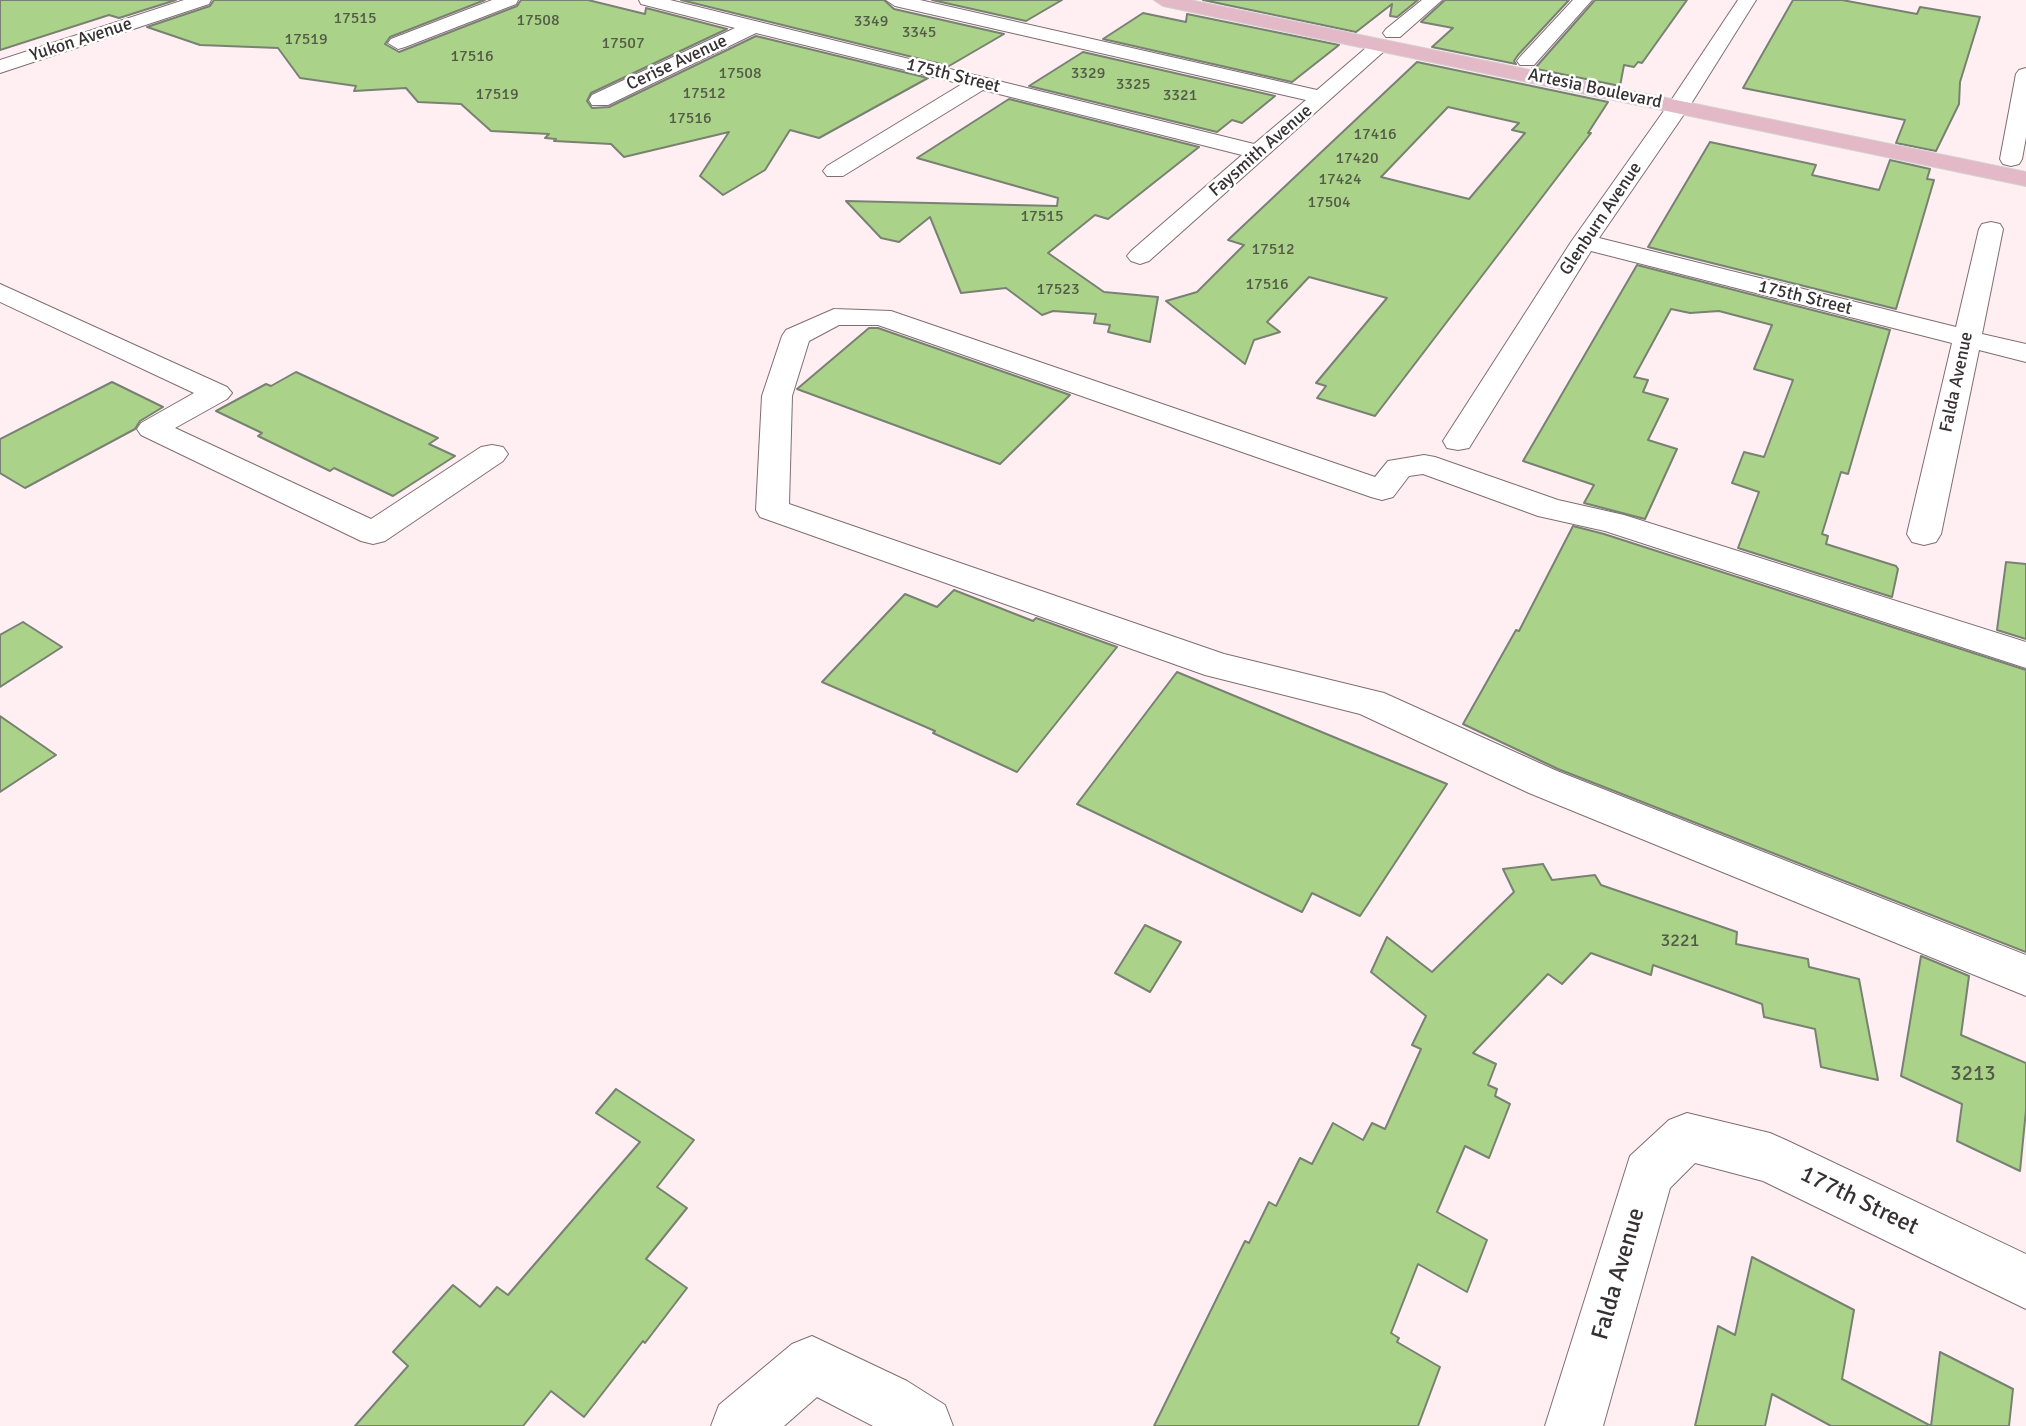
<!DOCTYPE html>
<html>
<head>
<meta charset="utf-8">
<style>
  body { margin:0 }
  canvas { display:block; background:#ffeff3 }
</style>
</head>
<body>
<canvas width="2026" height="1426"></canvas>
<script>
const ctx = document.querySelector('canvas').getContext('2d');
ctx.lineJoin = 'round';
function paint(path, color) { ctx.fillStyle = color; ctx.fill(path, 'evenodd'); }
const poly = rows => new Path2D(rows.map(r => 'M' + r).join(''));
function stroke(path, color, width, dash) { ctx.strokeStyle = color; ctx.lineWidth = width; ctx.lineCap = dash ? 'butt' : 'round'; ctx.setLineDash(dash || []); ctx.stroke(path); }
function write(font, color, halo, rows, align = 'center') {
  ctx.font = font + ' Signika,sans-serif'; ctx.lineWidth = 5; ctx.setLineDash([]); ctx.textBaseline = 'middle'; ctx.strokeStyle = halo; ctx.fillStyle = color; for (const [text, x, y, turn = 0] of rows) {
    ctx.save(); ctx.translate(x, y); ctx.rotate((+turn || 0) * Math.PI / 180); ctx.textAlign = isNaN(turn) ? turn : align; if (halo) ctx.strokeText(text, 0, 0); ctx.fillText(text, 0, 0); ctx.restore();
  }
}
const building = poly([
  [0,0,176,0,119,18,109,15,0,50,0,0],
  [214,0,485,0,390,37,385,44,399,52,517,6,521,0,588,0,645,14,646,8,727,29,591,93,587,101,592,108,609,107,756,36,928,78,819,138,790,130,765,170,723,195,700,176,729,132,624,157,611,144,554,141,556,139,545,138,549,134,491,131,461,104,418,102,406,88,354,91,356,86,300,78,278,48,200,45,147,27,210,6,214,0],
  [681,0,884,0,894,9,1004,34,949,66,681,0],
  [932,0,1062,0,1026,21,932,0],
  [1203,0,1418,0,1397,17,1390,16,1392,4,1356,32,1203,0],
  [1445,0,1569,0,1518,55,1514,61,1516,64,1432,47,1453,28,1421,22,1445,0],
  [1595,0,1687,0,1642,63,1638,62,1634,67,1624,65,1620,86,1532,68,1536,67,1595,0],
  [1793,0,1842,0,1917,14,1920,7,1980,17,1960,82,1959,104,1936,151,1896,143,1905,120,1743,88,1793,0],
  [1143,13,1186,22,1187,14,1339,45,1292,82,1103,39,1143,13],
  [1083,52,1275,96,1242,123,1232,120,1217,132,1029,86,1083,52],
  [1417,62,1608,102,1588,133,1591,133,1375,416,1317,398,1326,386,1316,383,1387,298,1309,277,1267,322,1280,332,1254,340,1245,364,1166,301,1197,292,1244,245,1228,240,1417,62],
  [1448,107,1519,123,1512,130,1525,133,1469,199,1381,177,1448,107],
  [1009,99,1199,147,1108,219,1095,215,1048,253,1104,292,1158,297,1150,342,1108,332,1110,325,1094,323,1096,314,1053,311,1042,315,1006,288,961,293,930,217,899,242,881,238,846,201,1057,206,1058,198,917,158,1009,99],
  [1710,142,1816,165,1812,175,1879,190,1890,160,1930,169,1927,179,1934,180,1896,309,1648,247,1710,142],
  [1637,265,1890,330,1848,474,1841,472,1822,534,1828,536,1826,544,1896,566,1898,569,1892,597,1738,548,1759,492,1732,483,1744,452,1764,457,1793,380,1754,369,1772,325,1719,311,1690,313,1671,309,1634,377,1648,380,1643,392,1668,399,1648,440,1677,449,1645,519,1584,503,1594,485,1523,461,1637,265],
  [869,328,878,328,1070,395,1000,464,797,389,869,328],
  [296,372,438,438,429,444,455,456,393,496,334,468,330,471,258,436,262,433,216,411,266,384,271,386,296,372],
  [112,382,163,407,140,421,135,429,25,488,0,473,0,439,112,382],
  [1573,526,1604,534,2026,670,2026,952,1558,769,1463,724,1516,630,1519,631,1573,526],
  [2006,562,2026,564,2026,639,1997,630,2006,562],
  [954,590,1033,621,1036,618,1117,647,1017,772,933,733,935,731,822,682,905,594,937,607,954,590],
  [23,622,62,647,0,687,0,635,23,622],
  [1177,672,1447,784,1360,916,1312,893,1302,912,1077,804,1177,672],
  [0,716,56,755,0,792,0,716],
  [1543,864,1552,880,1595,875,1601,885,1737,932,1736,944,1808,959,1809,967,1859,979,1878,1080,1821,1067,1815,1029,1764,1017,1762,1004,1653,965,1651,975,1591,953,1562,984,1548,974,1473,1053,1496,1064,1488,1085,1497,1089,1495,1096,1510,1104,1489,1158,1465,1146,1437,1212,1487,1240,1467,1292,1418,1264,1391,1333,1399,1338,1397,1342,1440,1367,1418,1426,1154,1426,1245,1241,1249,1243,1269,1202,1276,1206,1300,1158,1312,1164,1333,1123,1363,1140,1372,1123,1385,1129,1421,1049,1412,1045,1426,1016,1371,972,1387,937,1432,972,1514,892,1503,869,1543,864],
  [1145,925,1181,942,1150,992,1115,973,1145,925],
  [1921,956,1969,976,1961,1035,2026,1063,2026,1110,2020,1171,1957,1141,1962,1104,1901,1076,1921,956],
  [616,1089,694,1140,657,1187,687,1208,646,1259,687,1288,645,1343,643,1341,584,1417,551,1391,523,1426,355,1426,408,1366,393,1352,453,1285,480,1307,497,1287,508,1295,640,1142,596,1113,616,1089],
  [1752,1257,1854,1310,1842,1379,1931,1426,1831,1426,1772,1394,1765,1426,1695,1426,1718,1326,1735,1335,1752,1257],
  [1940,1352,2013,1389,2009,1426,1931,1426,1940,1352]
]);
paint(building, '#aad389');
stroke(building, '#798173', 2);
const minor = poly([
  [184,0,211,0,209,4,0,73,0,60,184,0],
  [492,0,518,0,516,4,405,47,398,49,388,43,391,39,492,0],
  [639,0,670,0,1254,144,1306,100,895,6,886,0,920,0,1317,90,1374,41,1388,41,1391,45,1149,261,1140,264,1131,261,1127,256,1131,251,1242,155,983,90,843,176,827,176,823,171,827,166,962,84,756,33,608,105,592,105,589,100,592,95,735,28,641,4,639,0],
  [1422,0,1442,0,1400,37,1386,37,1383,33,1386,29,1422,0],
  [1573,0,1592,0,1534,65,1520,65,1517,61,1520,57,1573,0],
  [1738,0,1756,0,1689,107,1599,238,1956,327,1979,229,1982,224,1991,222,2000,224,2003,229,1982,334,2026,344,2026,362,1979,350,1941,534,1936,542,1924,545,1912,542,1907,534,1952,343,1591,251,1469,448,1458,450,1447,448,1443,441,1571,242,1668,105,1738,0],
  [2026,68,2026,137,2022,159,2019,164,2011,166,2003,164,2000,159,2016,74,2019,70,2026,68],
  [0,284,227,387,232,393,227,399,175,428,371,519,481,447,492,445,503,447,508,454,503,461,385,541,373,544,361,541,141,435,137,429,141,423,194,393,0,302,0,284],
  [834,309,891,311,1375,477,1388,461,1424,455,1435,457,1558,500,1624,515,2026,642,2026,668,1605,531,1538,516,1423,474,1409,476,1393,497,1382,500,1371,497,878,325,839,325,809,341,792,396,789,504,1224,654,1384,693,1557,771,2026,955,2026,996,1529,793,1360,714,1205,675,760,517,756,510,762,396,782,336,786,330,834,309],
  [1687,1113,1770,1133,1788,1141,2026,1254,2026,1309,1763,1181,1695,1163,1670,1188,1603,1426,1545,1426,1630,1156,1669,1120,1687,1113],
  [812,1336,907,1381,945,1405,953,1426,873,1426,817,1397,784,1426,711,1426,719,1405,792,1344,812,1336]
]);
const major = poly([
  [1154,0,1190,0,2026,172,2026,186,1163,6,1154,0]
]);
stroke(minor, '#7f6e73', 2);
stroke(major, '#d3d2d2', 2);
paint(minor, '#fff');
paint(major, '#e3b9c7');
write('16px', '#545a48', null, [
  ["17515",355,19],
  ["17508",538,21],
  ["3349",871,22],
  ["3345",919,33],
  ["17519",306,40],
  ["17507",623,44],
  ["17516",472,57],
  ["17508",740,74],
  ["3329",1088,74],
  ["3325",1133,85],
  ["17512",704,94],
  ["17519",497,95],
  ["3321",1180,96],
  ["17516",690,119],
  ["17416",1375,135],
  ["17420",1357,159],
  ["17424",1340,180],
  ["17504",1329,203],
  ["17515",1042,217],
  ["17512",1273,250],
  ["17516",1267,285],
  ["17523",1058,290]
]);
write('18px', '#383133', '#fff', [
  ["Yukon Avenue",81,40,-18],
  ["Cerise Avenue",677,63,-25],
  ["175th Street",953,76,14],
  ["Artesia Boulevard",1595,89,12],
  ["Faysmith Avenue",1261,151,-41],
  ["Glenburn Avenue",1601,219,-56],
  ["175th Street",1805,298,14],
  ["Falda Avenue",1957,382,-78]
]);
write('18px', '#545a48', null, [
  ["3221",1680,941]
]);
write('21px', '#545a48', null, [
  ["3213",1973,1074]
]);
write('24px', '#383133', '#fff', [
  ["177th Street",1859,1201,26],
  ["Falda Avenue",1619,1274,-74]
]);
</script>
</body>
</html>
